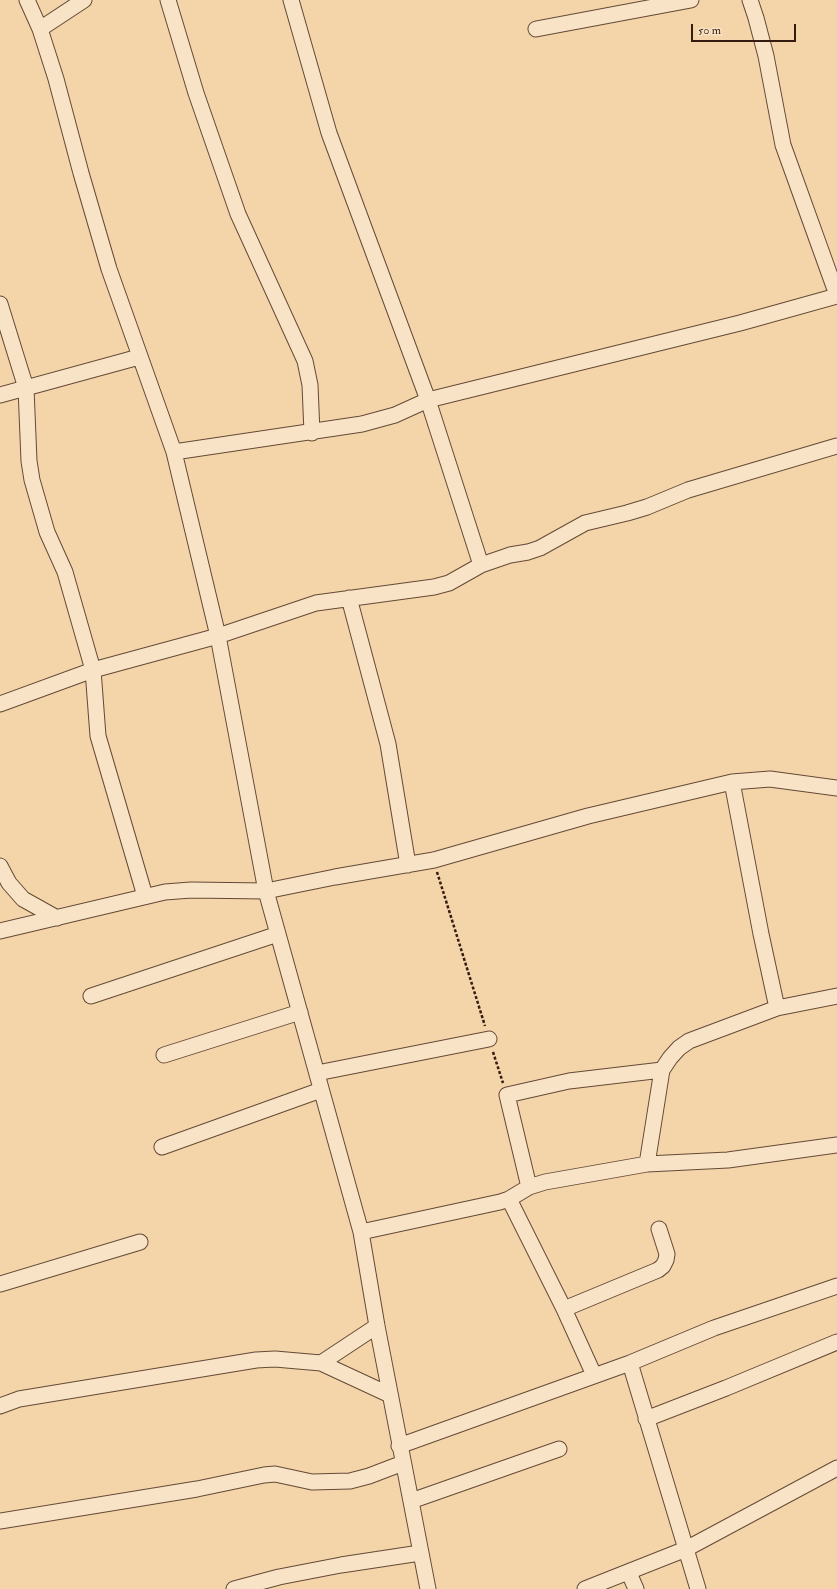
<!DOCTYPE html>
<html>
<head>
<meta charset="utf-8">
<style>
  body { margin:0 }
  #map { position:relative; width:837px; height:1589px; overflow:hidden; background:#f4d4a9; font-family:"IM FELL Double Pica",serif }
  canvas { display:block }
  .scale { position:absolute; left:691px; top:24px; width:105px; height:18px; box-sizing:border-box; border:2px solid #341c10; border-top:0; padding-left:5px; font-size:12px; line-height:14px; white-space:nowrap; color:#341c10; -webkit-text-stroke:3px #f8e3c7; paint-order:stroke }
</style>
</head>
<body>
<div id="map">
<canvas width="837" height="1589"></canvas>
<div class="scale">50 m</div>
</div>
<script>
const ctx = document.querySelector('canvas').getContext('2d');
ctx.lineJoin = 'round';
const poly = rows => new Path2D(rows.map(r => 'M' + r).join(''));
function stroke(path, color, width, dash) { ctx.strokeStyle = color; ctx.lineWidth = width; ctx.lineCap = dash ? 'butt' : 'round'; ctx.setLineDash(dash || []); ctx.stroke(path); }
const minor = poly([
  [27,0,40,29,56,79,81,173,109,269,174,452,218,636,266,891,361,1232,377,1326,428,1589],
  [168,0,196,93,238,214,305,361,310,385,312,433],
  [291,0,329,133,428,400,481,565],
  [750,0,756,18,766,56,783,145,837,295],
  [40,29,84,0],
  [536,29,691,0],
  [0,304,26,388,29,461,32,480,47,532,65,572,93,670,98,736,145,896],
  [0,395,139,357],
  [174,452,362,424,395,415,428,400,740,323,837,296],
  [349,598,388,744,408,865],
  [0,704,93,670,218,636,316,603,434,587,449,583,481,565,510,555,528,552,540,548,585,523,627,513,647,507,688,490,837,446],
  [732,782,761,934,777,1008],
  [0,866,9,883,23,899,57,918],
  [0,931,165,892,191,890,266,891,335,877,434,860,588,816,732,782,770,779,837,788],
  [91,996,278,934],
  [164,1055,300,1012],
  [317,1073,489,1039],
  [162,1147,321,1090],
  [647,1164,662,1070,670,1058,679,1048,689,1041,777,1008,837,996],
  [529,1187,507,1095,569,1081,662,1070],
  [509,1199,564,1309,594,1375],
  [361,1232,500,1202,509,1199,529,1187,545,1182,647,1164,728,1160,837,1145],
  [0,1284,140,1242],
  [564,1309,658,1270,663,1266,666,1260,667,1254,659,1229],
  [321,1363,377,1326],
  [630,1363,698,1589],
  [0,1406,19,1399,256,1360,275,1359,321,1363,390,1395],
  [646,1419,726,1388,837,1342],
  [399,1446,630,1363,714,1328,837,1286],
  [411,1501,559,1449],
  [0,1521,197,1489,264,1475,275,1474,312,1482,350,1481,369,1476,403,1463],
  [629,1573,636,1589],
  [234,1589,279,1577,341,1565,420,1553],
  [585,1589,686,1549,837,1468]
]);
stroke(minor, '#644a36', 17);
stroke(poly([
  [437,872,485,1026],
  [493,1052,503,1083]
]), '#341c10', 2.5, [3, 2]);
stroke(minor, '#f8e3c7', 15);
</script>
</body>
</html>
